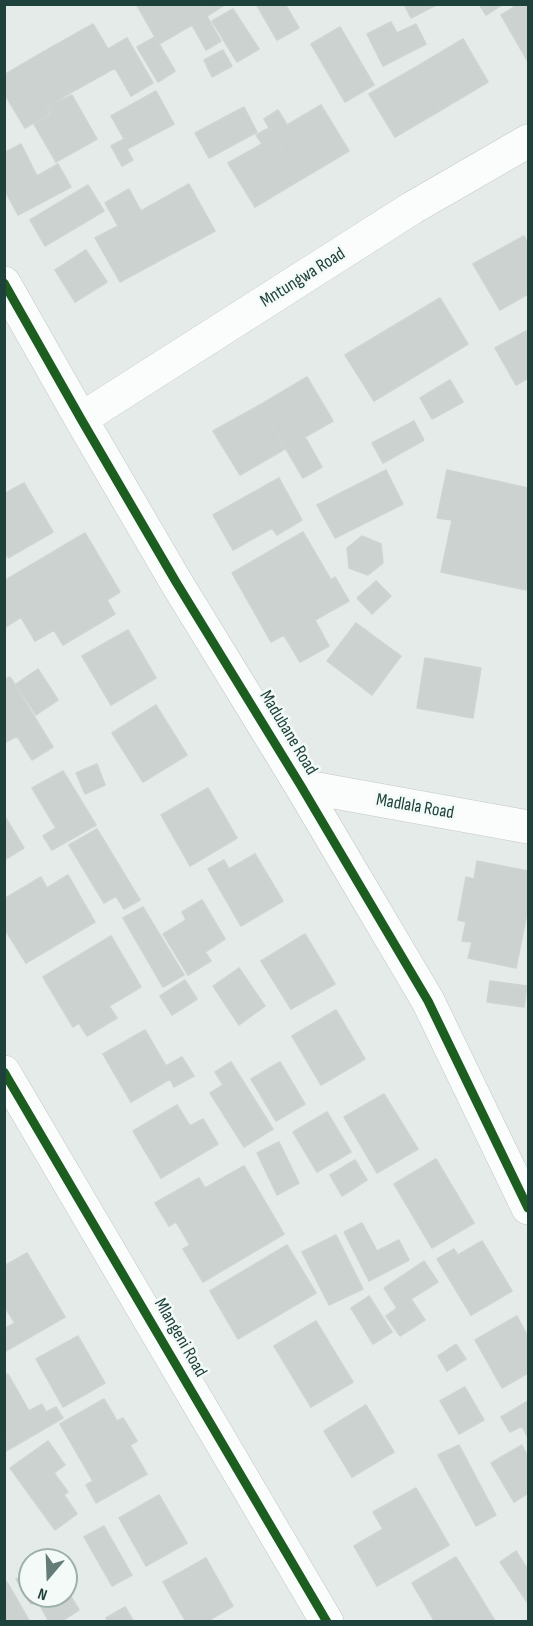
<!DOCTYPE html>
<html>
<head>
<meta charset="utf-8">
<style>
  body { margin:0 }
  #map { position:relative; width:533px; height:1626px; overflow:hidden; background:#e5ebe9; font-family:"Sofia Sans Condensed",sans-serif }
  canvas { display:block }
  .frame { position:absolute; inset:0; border:6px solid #1f413b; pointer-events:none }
  .north { position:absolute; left:18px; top:1548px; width:60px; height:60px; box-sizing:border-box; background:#f3faf7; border:2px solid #9eb0ac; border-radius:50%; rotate:199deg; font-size:16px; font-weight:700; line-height:24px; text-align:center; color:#1f413b }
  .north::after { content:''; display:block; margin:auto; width:21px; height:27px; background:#647c78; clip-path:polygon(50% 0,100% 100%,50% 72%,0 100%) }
</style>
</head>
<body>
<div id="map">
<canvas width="533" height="1626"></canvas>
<div class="frame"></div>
<div class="north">N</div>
</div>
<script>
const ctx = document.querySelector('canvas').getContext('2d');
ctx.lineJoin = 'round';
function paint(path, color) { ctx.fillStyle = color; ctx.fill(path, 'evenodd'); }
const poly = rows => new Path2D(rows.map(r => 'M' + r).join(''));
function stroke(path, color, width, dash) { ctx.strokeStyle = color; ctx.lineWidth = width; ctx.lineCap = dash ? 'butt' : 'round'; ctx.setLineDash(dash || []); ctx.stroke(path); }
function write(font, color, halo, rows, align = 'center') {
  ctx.font = font + ' "Sofia Sans Condensed",sans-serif'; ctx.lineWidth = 5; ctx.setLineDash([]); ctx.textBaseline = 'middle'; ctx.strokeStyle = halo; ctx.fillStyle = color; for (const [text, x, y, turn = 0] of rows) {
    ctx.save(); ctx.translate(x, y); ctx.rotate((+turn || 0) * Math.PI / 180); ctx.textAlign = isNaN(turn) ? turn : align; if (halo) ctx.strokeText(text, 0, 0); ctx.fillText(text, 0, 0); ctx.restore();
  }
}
const building = poly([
  [136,4,200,4,221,41,206,50,192,25,159,44,136,4],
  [200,4,226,4,207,16,200,4],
  [256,4,285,4,299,28,277,40,256,4],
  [404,4,438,4,411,18,404,4],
  [479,4,503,4,486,15,479,4],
  [519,4,528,4,528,62,501,15,519,4],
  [233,9,259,49,237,62,212,21,233,9],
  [391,22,397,33,416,24,426,44,383,66,367,34,391,22],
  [93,24,108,49,127,38,153,83,131,96,115,68,70,93,45,51,93,24],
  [340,27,374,85,345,102,311,44,340,27],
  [155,37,175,71,158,82,137,47,155,37],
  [463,39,488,82,441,110,416,67,463,39],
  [223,50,232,66,212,77,204,60,223,50],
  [45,51,70,93,46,108,49,114,25,128,4,93,4,75,45,51],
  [416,67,441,110,395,137,369,94,416,67],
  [156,91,174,124,127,149,133,160,122,166,111,146,124,139,111,116,156,91],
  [72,95,97,139,56,162,34,124,51,115,47,108,72,95],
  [321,105,349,151,300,180,264,119,278,110,287,125,321,105],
  [244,107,257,132,209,158,195,133,244,107],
  [269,128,300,180,255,207,228,163,262,144,256,135,269,128],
  [21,144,37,176,58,164,71,187,18,215,4,189,4,153,21,144],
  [189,184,215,231,166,257,141,211,189,184],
  [88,185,104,211,45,246,30,220,88,185],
  [129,189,166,257,120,282,95,238,118,226,105,203,129,189],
  [524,236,528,244,528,294,500,310,473,264,524,236],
  [86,250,107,282,75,302,55,270,86,250],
  [440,298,468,344,374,401,345,355,440,298],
  [528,330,528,378,516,385,495,348,528,330],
  [307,377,333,421,305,437,322,467,303,478,260,405,307,377],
  [450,380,463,402,432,419,420,398,450,380],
  [260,405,285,449,240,475,213,431,260,405],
  [414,421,424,440,383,463,372,443,414,421],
  [386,470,403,504,335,538,317,505,386,470],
  [447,470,528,488,528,578,526,590,441,572,452,520,437,518,447,470],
  [279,478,302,520,277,535,272,528,233,550,213,515,279,478],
  [24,483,53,532,8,558,4,551,4,494,24,483],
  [303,532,331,580,335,577,349,601,315,620,329,646,300,662,284,635,271,642,232,573,303,532],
  [85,533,120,592,107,600,115,614,63,645,54,630,35,641,21,617,4,628,4,581,85,533],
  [362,536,381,544,383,563,368,575,349,568,347,548,362,536],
  [376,581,391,596,372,614,357,598,376,581],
  [356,623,401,656,372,695,327,661,356,623],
  [128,630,156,678,111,705,82,656,128,630],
  [425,658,481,668,473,718,417,708,425,658],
  [38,669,58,700,36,715,16,684,38,669],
  [10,677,53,747,32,760,17,736,4,743,4,680,10,677],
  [156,705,187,755,143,782,112,733,156,705],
  [97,764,105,785,85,794,76,773,97,764],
  [63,771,96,825,52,850,43,836,56,828,32,788,63,771],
  [208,788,237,838,190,866,161,815,208,788],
  [4,815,24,848,4,860,4,815],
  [97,829,140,900,124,909,116,896,104,903,69,845,97,829],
  [255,854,283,901,241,926,208,869,224,860,229,869,255,854],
  [477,861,528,871,528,908,516,968,468,958,472,942,462,941,466,922,458,920,466,877,474,879,477,861],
  [68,875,95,922,26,963,4,928,4,899,41,877,47,888,68,875],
  [202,900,225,939,205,952,211,961,188,975,163,934,186,920,182,912,202,900],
  [143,907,184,975,163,987,123,918,143,907],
  [305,934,335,984,291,1009,261,961,305,934],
  [111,936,141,987,109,1006,117,1018,87,1036,79,1023,73,1027,43,977,111,936],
  [239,968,265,1006,239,1025,213,986,239,968],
  [185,980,197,999,172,1015,160,996,185,980],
  [490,981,527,986,524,1007,487,1002,490,981],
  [336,1010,365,1059,321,1085,292,1036,336,1010],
  [145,1030,166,1066,182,1057,194,1076,174,1087,170,1079,131,1102,103,1054,145,1030],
  [231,1062,273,1129,244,1147,210,1093,223,1085,215,1072,231,1062],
  [280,1062,305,1104,276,1121,251,1079,280,1062],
  [384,1094,418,1149,377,1173,344,1117,384,1094],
  [177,1105,190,1126,203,1119,218,1144,161,1178,133,1131,177,1105],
  [327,1112,351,1152,317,1172,293,1132,327,1112],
  [279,1142,299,1183,277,1195,257,1153,279,1142],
  [436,1159,474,1223,432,1248,394,1184,436,1159],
  [355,1160,367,1180,342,1196,330,1175,355,1160],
  [244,1166,284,1234,203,1282,183,1249,190,1245,176,1222,169,1226,155,1203,199,1178,205,1188,244,1166],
  [362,1223,377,1251,399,1240,409,1260,369,1281,344,1232,362,1223],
  [336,1235,363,1289,329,1305,302,1252,336,1235],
  [482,1241,512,1291,471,1315,437,1259,454,1249,458,1255,482,1241],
  [287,1245,316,1293,238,1339,210,1291,287,1245],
  [27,1253,65,1317,4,1352,4,1329,15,1323,4,1306,4,1266,27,1253],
  [424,1261,438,1282,411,1299,425,1320,400,1336,386,1316,397,1308,384,1288,424,1261],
  [369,1296,392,1332,373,1344,351,1308,369,1296],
  [517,1316,528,1337,528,1373,502,1388,475,1340,517,1316],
  [316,1321,353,1382,311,1407,274,1346,316,1321],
  [78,1336,105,1383,63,1407,36,1359,78,1336],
  [456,1344,466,1359,447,1371,438,1356,456,1344],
  [8,1374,29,1411,42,1404,46,1412,56,1407,63,1418,6,1451,4,1375,8,1374],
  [465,1387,484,1420,459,1434,440,1401,465,1387],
  [104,1399,117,1421,123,1418,137,1441,130,1445,147,1474,96,1503,86,1485,93,1481,60,1424,104,1399],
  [528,1401,528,1438,522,1426,510,1432,501,1417,528,1401],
  [366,1405,394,1452,352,1477,324,1431,366,1405],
  [48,1441,65,1465,54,1473,68,1492,64,1495,77,1514,55,1530,10,1468,48,1441],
  [459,1445,496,1515,476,1526,438,1455,459,1445],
  [522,1445,528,1457,528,1493,514,1502,491,1463,522,1445],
  [416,1488,449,1545,377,1586,354,1546,383,1529,373,1512,416,1488],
  [159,1495,187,1543,146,1566,119,1518,159,1495],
  [104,1526,132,1575,112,1586,84,1537,104,1526],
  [516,1551,528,1570,527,1602,500,1562,516,1551],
  [456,1557,495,1621,435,1622,412,1583,456,1557],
  [206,1558,233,1606,206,1622,186,1622,163,1582,206,1558],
  [30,1572,30,1596,66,1596,66,1588,79,1610,60,1622,49,1622,37,1600,31,1604,16,1579,30,1572],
  [7,1582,30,1622,4,1622,4,1584,7,1582],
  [125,1607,134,1622,108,1622,106,1618,125,1607]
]);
paint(building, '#cbd2d0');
stroke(building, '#cdd4d2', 1.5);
const street = poly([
  [4,283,81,419,176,582,301,786,428,1001,528,1208],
  [81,419,412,208,528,141],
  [301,786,528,827],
  [4,1072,327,1622]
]);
stroke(street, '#c2c8c6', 34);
stroke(street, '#fbfcfc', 33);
stroke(poly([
  [4,283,81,419,176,582,301,786,428,1001,528,1208],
  [4,1072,327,1622]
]), '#1b5e20', 9);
write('18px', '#1f413b', '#f3faf7', [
  ["Mntungwa Road",303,278,-32],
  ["Madubane Road",288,733,59],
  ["Madlala Road",415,807,10],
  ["Mlangeni Road",180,1338,60]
]);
</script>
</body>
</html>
